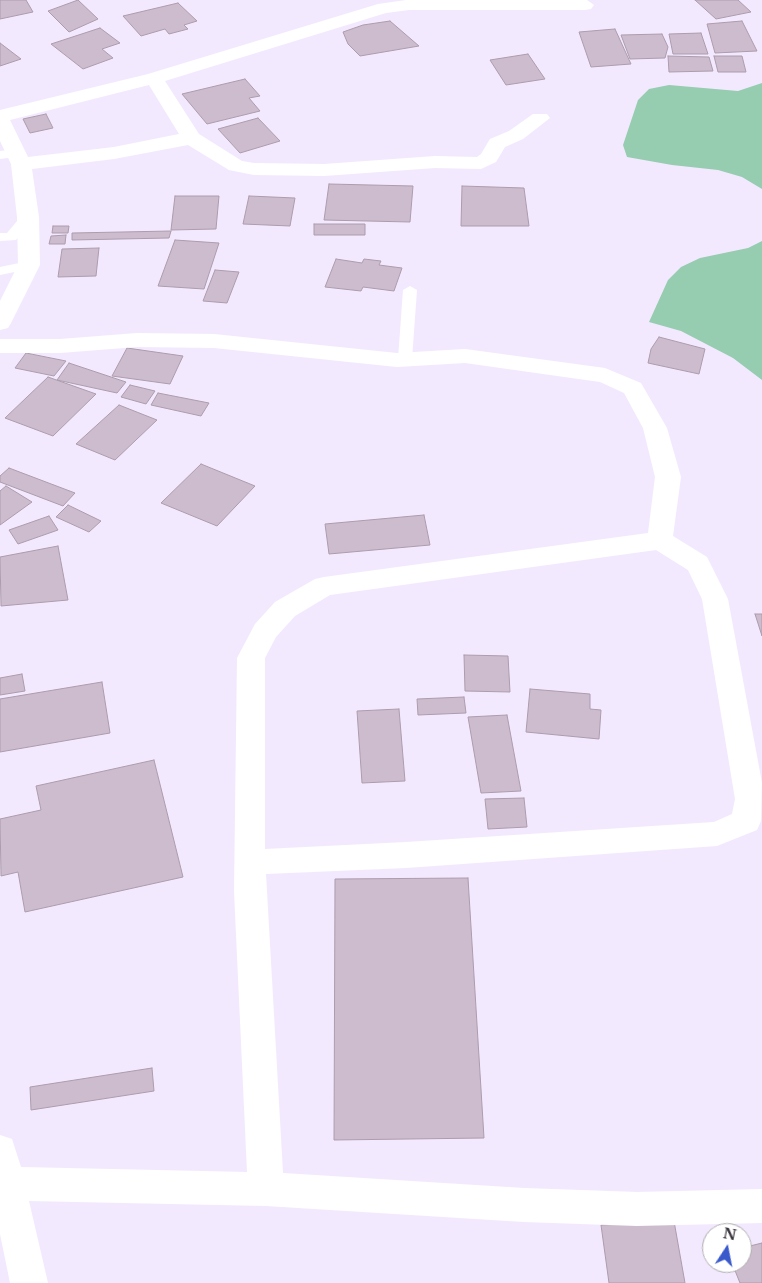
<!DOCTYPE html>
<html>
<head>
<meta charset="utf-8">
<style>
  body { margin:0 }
  #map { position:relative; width:762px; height:1283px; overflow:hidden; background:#f3e9fe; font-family:"Libre Baskerville",serif }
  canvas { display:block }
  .north { position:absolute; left:702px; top:1223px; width:50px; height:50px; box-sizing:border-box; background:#fff; border:1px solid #afadb1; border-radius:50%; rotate:11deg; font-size:14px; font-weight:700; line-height:20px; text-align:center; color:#37333b }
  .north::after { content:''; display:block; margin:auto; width:18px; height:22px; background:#3a5acc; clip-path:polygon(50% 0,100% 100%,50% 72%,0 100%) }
</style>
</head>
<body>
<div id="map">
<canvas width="762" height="1283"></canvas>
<div class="north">N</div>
</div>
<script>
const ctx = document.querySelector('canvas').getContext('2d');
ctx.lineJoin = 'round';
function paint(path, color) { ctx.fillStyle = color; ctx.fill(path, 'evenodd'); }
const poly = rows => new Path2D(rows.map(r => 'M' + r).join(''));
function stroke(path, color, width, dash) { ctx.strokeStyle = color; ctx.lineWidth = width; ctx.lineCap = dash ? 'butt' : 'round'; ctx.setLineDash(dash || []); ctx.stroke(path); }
paint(poly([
  [762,83,762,189,742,177,718,170,672,165,627,157,623,145,638,100,649,89,669,85,738,91],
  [762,241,762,380,733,358,681,331,649,322,668,280,681,267,700,258,748,248]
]), '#96ccb0');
const building = poly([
  [0,0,26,0,33,12,0,19,0,0],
  [78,0,98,19,69,32,48,11,78,0],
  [695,0,738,0,751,12,716,19,695,0],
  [178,3,197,21,184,25,188,29,169,34,165,29,141,36,123,16,178,3],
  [390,21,419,46,360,56,348,44,343,32,363,25,390,21],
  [742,21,757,51,715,53,707,24,742,21],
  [100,28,120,43,102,49,113,58,83,69,51,44,100,28],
  [615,29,631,64,591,67,579,32,615,29],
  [701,33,708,54,673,54,669,34,701,33],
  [662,34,668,47,665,58,630,59,621,35,662,34],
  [0,43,21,59,0,66,0,43],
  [528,54,545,79,506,85,490,60,528,54],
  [668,56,709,57,713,71,669,72,668,56],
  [714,56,742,56,746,72,718,72,714,56],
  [245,79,260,96,249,98,260,111,207,124,182,94,245,79],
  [46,114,53,128,30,133,23,119,46,114],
  [258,118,280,141,240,153,218,129,258,118],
  [329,184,413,186,410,222,324,220,329,184],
  [462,186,524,188,529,226,461,226,462,186],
  [175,196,219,196,216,229,171,230,175,196],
  [249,196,295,198,290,226,243,224,249,196],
  [314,224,365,224,365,235,314,235,314,224],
  [53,226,69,226,68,233,52,233,53,226],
  [171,231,169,238,72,240,72,233,171,231],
  [66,235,65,244,49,244,51,236,66,235],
  [175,240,219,243,204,289,158,286,175,240],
  [99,248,96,276,58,277,62,249,99,248],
  [336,259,362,263,364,259,381,261,379,265,402,268,394,291,363,287,361,291,325,287,336,259],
  [215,270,239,272,227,303,203,301,215,270],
  [659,337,705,349,699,374,648,363,651,349,659,337],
  [127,348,183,356,170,384,112,376,127,348],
  [26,353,66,361,54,376,15,368,26,353],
  [69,363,126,382,117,393,57,380,69,363],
  [48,377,96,394,53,436,5,418,48,377],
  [130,385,155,391,146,404,121,397,130,385],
  [158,393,209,403,201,416,151,405,158,393],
  [119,405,157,420,115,460,76,444,119,405],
  [201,464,255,486,217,526,161,503,201,464],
  [9,468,75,493,63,506,0,482,0,476,9,468],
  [6,486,32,502,0,525,0,491,6,486],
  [68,505,101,521,89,532,56,517,68,505],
  [424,515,430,545,329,554,325,524,424,515],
  [49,516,58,530,18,544,9,530,49,516],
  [58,546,68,600,1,606,0,557,58,546],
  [755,614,762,614,762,636,755,614],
  [464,655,508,656,510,692,465,691,464,655],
  [22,674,25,691,0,695,0,678,22,674],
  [102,682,110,733,0,752,0,699,102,682],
  [530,689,590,694,590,709,601,710,599,739,526,732,530,689],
  [464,697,466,713,418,715,417,699,464,697],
  [399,709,405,781,362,783,357,711,399,709],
  [507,715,521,791,481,793,468,717,507,715],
  [154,760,183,877,25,912,18,872,1,876,0,819,41,810,36,786,154,760],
  [524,798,527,827,488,829,485,799,524,798],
  [468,878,484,1138,334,1140,335,879,468,878],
  [152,1068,154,1091,31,1110,30,1087,152,1068],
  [674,1221,685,1283,609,1283,601,1225,674,1221],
  [762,1243,762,1283,740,1283,732,1263,742,1263,742,1248,762,1243]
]);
paint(building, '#cdbccd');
stroke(building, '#ad9cad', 1);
paint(poly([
  [17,149,22,150,23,153,22,156,0,159,0,151,17,149],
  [28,213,35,217,16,240,0,241,0,233,7,233,23,214,28,213],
  [29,261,34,262,36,265,34,268,0,275,0,267,29,261],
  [410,286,417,290,412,359,405,364,398,359,403,290,410,286]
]), '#fff');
paint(poly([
  [406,0,587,0,594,5,591,9,585,10,409,10,386,13,165,81,199,134,242,161,254,163,324,164,435,156,477,157,481,154,490,139,509,131,533,114,547,114,550,118,523,139,505,147,496,162,481,169,435,168,324,176,254,175,229,170,188,145,114,159,32,169,39,217,40,265,11,323,8,328,0,330,0,301,18,265,17,217,11,164,0,141,0,110,148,74,378,4,406,0],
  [149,85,179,134,114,147,28,157,10,120,149,85],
  [137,333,214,334,397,353,465,349,605,368,641,383,667,428,681,477,673,536,707,557,728,599,762,783,761,821,757,830,717,846,406,868,266,874,283,1173,524,1188,637,1192,762,1189,762,1223,637,1226,524,1222,266,1206,29,1201,48,1283,10,1283,0,1234,0,1135,12,1139,21,1167,247,1172,234,891,237,658,255,624,275,602,315,579,324,577,648,533,655,477,643,428,624,393,600,382,465,363,397,367,214,348,137,347,60,353,0,353,0,339,60,339,137,333],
  [656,550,688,570,702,599,735,799,732,814,714,822,406,842,265,849,265,658,276,637,295,616,330,595,656,550]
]), '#fff');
</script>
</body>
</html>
